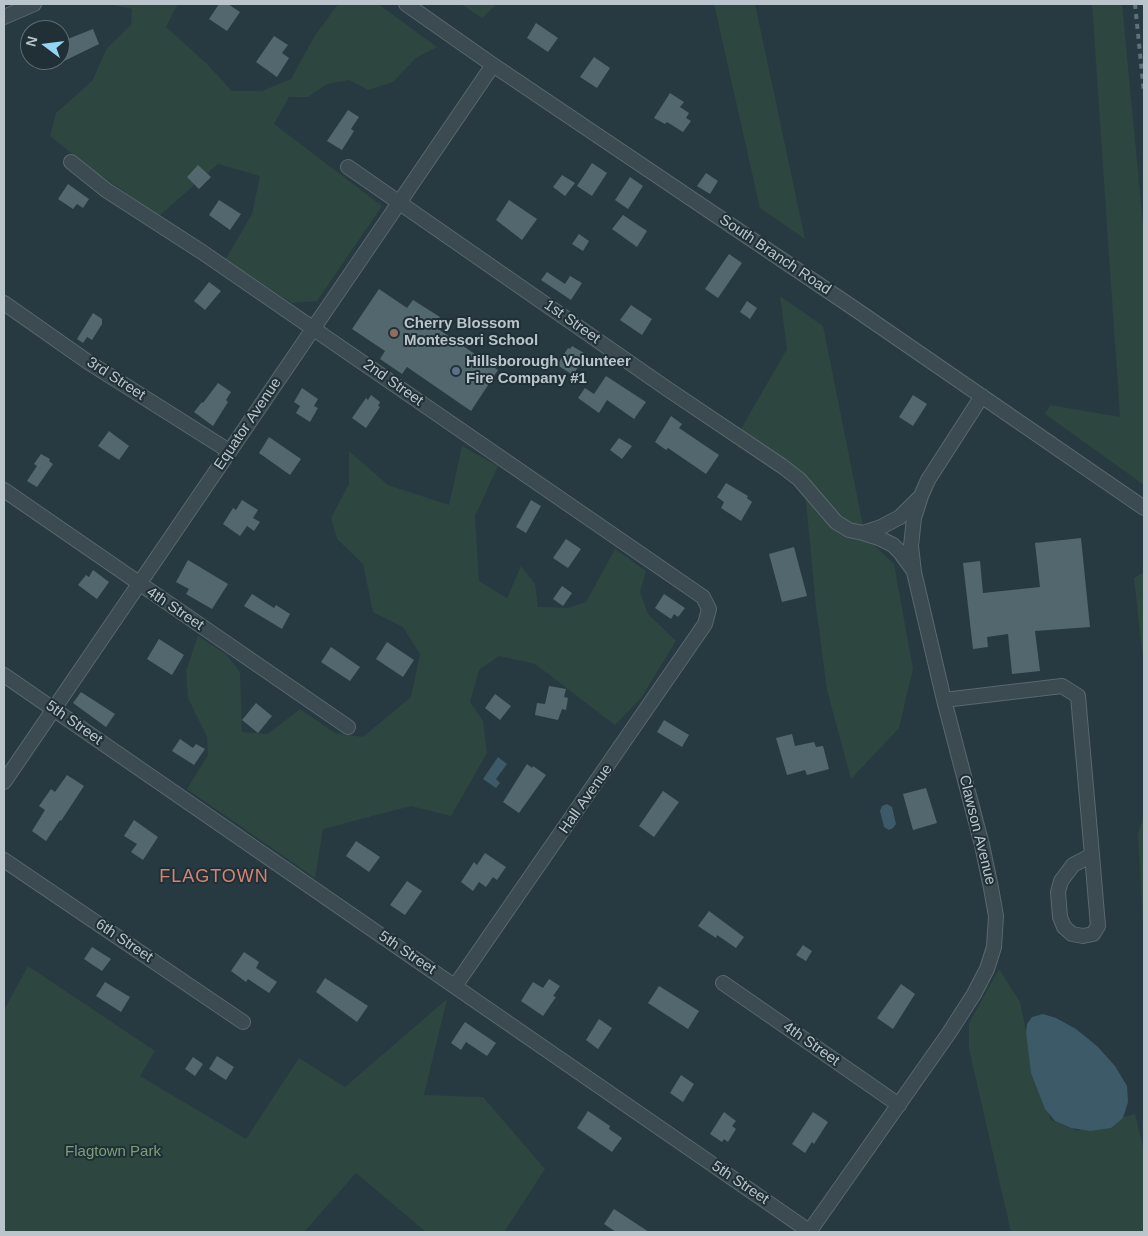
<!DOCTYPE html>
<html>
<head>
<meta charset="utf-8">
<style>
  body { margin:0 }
  #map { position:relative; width:1148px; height:1236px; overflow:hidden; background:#283a41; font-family:Helvetica,sans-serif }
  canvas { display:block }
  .frame { position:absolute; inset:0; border:5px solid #b9c5cb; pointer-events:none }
  .north { position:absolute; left:20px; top:20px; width:50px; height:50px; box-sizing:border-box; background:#203036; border:1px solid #5d6c72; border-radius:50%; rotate:285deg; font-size:14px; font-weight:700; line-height:20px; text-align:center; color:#b9c5cb }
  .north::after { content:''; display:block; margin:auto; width:18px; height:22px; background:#94d4f4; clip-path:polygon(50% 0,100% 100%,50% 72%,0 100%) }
</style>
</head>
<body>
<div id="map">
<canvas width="1148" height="1236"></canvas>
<div class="frame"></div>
<div class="north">N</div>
</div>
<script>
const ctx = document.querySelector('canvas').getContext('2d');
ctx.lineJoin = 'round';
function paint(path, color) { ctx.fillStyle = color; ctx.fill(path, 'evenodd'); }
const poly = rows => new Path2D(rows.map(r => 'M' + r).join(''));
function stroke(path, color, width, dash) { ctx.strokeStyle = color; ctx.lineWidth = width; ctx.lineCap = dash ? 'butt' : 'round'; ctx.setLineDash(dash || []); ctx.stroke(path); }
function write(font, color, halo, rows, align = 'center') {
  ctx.font = font + ' Helvetica,sans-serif'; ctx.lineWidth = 4; ctx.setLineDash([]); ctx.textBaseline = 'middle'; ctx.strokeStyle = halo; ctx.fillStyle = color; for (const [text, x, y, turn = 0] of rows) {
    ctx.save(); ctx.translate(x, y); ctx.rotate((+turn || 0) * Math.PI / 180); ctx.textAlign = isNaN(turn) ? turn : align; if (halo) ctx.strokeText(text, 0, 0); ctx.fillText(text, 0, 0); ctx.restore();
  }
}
paint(poly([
  [109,4,178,4,166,27,206,63,232,91,262,91,291,79,314,37,338,4,378,4,437,47,416,58,393,82,368,90,349,80,327,84,308,97,289,97,274,124,382,206,317,301,292,303,225,260,252,214,260,176,218,164,159,216,90,168,50,136,56,113,92,81,107,48,131,25,132,9],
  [461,4,497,4,482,18],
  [714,4,755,4,805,239,760,208],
  [1092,4,1122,4,1144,235,1144,485,1045,414,1050,405,1120,417],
  [780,296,823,326,865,536,894,564,913,669,899,728,851,779,827,690,816,607,804,481,738,434,787,349],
  [462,446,498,466,475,516,479,581,507,598,521,566,535,584,538,607,568,608,586,602,615,549,646,571,640,592,648,614,676,641,641,698,615,725,535,664,499,656,479,670,470,702,483,721,487,753,451,816,411,806,323,829,315,878,187,789,208,755,207,737,188,698,186,671,198,636,226,654,240,672,242,732,268,734,300,709,335,733,363,737,411,697,420,654,403,627,373,612,363,564,337,539,331,518,349,484,349,451,388,485,449,505],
  [1144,572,1144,667,1134,578],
  [1144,815,1144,938,1138,835],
  [28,966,155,1051,140,1076,246,1139,299,1058,345,1087,447,999,424,1095,483,1097,545,1169,504,1232,426,1232,356,1173,304,1232,4,1232,4,1010],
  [999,969,1020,1002,1035,1075,1051,1120,1078,1131,1135,1114,1144,1151,1144,1232,1011,1232,969,1049,969,1023]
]), '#2d4640');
paint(poly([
  [498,757,507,764,496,779,500,783,496,788,483,779],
  [887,804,892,807,896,824,893,828,889,830,884,827,880,811,882,806],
  [1043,1014,1056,1018,1076,1029,1097,1046,1115,1066,1127,1086,1128,1102,1123,1118,1111,1128,1090,1131,1071,1128,1055,1121,1045,1109,1031,1073,1026,1032,1027,1024,1032,1017]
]), '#3c5a67');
paint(poly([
  [219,4,228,4,240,12,227,31,209,19],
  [536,23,558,38,548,52,527,38],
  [93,29,99,44,60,63,60,42],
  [274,36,288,45,282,53,289,58,277,77,256,62],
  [594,57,610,68,597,88,580,77],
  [670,93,684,102,680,107,689,113,686,118,691,121,683,132,667,122,665,124,654,118],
  [348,110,359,117,351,129,354,131,342,150,327,141],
  [592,163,607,173,592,196,577,186],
  [198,165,211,177,199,189,187,177],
  [706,173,718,181,710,194,697,186],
  [562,175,575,183,565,196,553,187],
  [630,177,643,186,628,209,615,200],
  [68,184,89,199,83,208,77,204,73,209,58,199],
  [219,200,241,214,230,230,209,215],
  [509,200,537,219,522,240,496,220],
  [623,215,647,231,637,247,612,229],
  [579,234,589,241,583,251,572,244],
  [729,254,742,263,718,298,705,289],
  [547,272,565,284,570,276,582,283,571,300,541,280],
  [209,282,221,291,205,310,194,301],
  [379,289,407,308,413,300,440,317,434,326,498,370,471,411,407,367,402,374,380,359,385,351,352,329],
  [747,301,757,308,750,319,740,312],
  [631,305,652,319,642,335,620,320],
  [93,313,102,319,102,324,92,340,87,337,83,343,77,339],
  [572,346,584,353,581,356,584,358,573,375,557,365,568,348,570,349],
  [606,376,646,402,634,419,607,400,599,413,578,398,585,388,594,394],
  [218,383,231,392,226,400,228,402,213,426,194,412,202,402,203,403],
  [302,388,318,399,314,406,318,408,310,422,296,413,300,406,294,402],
  [371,395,380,402,378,406,380,407,366,428,352,418,366,398,368,400],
  [913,395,927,404,913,426,899,417],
  [671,416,682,424,679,428,719,455,706,474,668,448,666,450,655,442],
  [109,431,129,446,119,460,98,446],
  [269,437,301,459,290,475,259,453],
  [619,438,632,446,622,459,610,450],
  [41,454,50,459,49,461,53,464,37,487,27,481,37,466,34,464],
  [726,483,748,496,747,498,752,502,741,521,721,508,724,502,717,497],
  [242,500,258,510,253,518,260,522,254,531,247,526,240,536,223,524,233,508,236,510],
  [531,500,541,506,526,533,516,527],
  [1081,538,1090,627,1035,631,1040,671,1012,674,1008,634,987,637,988,647,973,649,963,563,980,561,983,593,1040,587,1035,543],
  [566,539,581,549,568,568,553,558],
  [794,547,807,596,782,602,769,554],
  [188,560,228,584,212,609,186,594,189,589,176,582],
  [93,570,109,582,97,599,78,585,86,575,89,577],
  [562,586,572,593,563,606,553,599],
  [252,594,274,608,276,605,290,614,282,629,244,606],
  [664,594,685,608,678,617,674,614,671,619,655,608],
  [159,639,184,655,172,675,147,659],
  [387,642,414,660,403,677,376,659],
  [331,647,360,667,350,681,321,662],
  [549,686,566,689,564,697,568,698,566,710,562,709,558,720,535,715,537,703,545,704],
  [81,692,115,714,106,727,73,703],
  [495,694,511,706,500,720,485,708],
  [256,703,272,716,258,733,242,720],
  [664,720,689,735,682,747,657,732],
  [792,734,795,746,814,742,816,747,823,746,829,769,807,775,805,770,787,775,776,738],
  [180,739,193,748,196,744,205,749,194,765,172,751],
  [527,764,532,768,533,766,546,775,519,813,503,802],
  [67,775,84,786,61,821,60,820,46,841,32,831,45,810,39,806,51,789,55,792],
  [926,788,937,823,913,830,903,794],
  [663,791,679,802,654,837,639,826],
  [134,820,158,837,143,860,131,852,137,844,124,836],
  [356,841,380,857,369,872,346,856],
  [485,853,506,867,497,880,493,877,486,887,479,882,473,891,461,882,474,862,477,865],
  [407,881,422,891,405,915,390,905],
  [709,911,744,937,736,948,717,935,716,938,698,926],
  [803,945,812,951,806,961,796,955],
  [92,947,111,959,102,971,84,959],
  [244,952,259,962,256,968,277,982,269,993,248,979,246,982,231,971],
  [325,978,368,1006,357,1022,316,992],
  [549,979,560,986,553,996,556,997,543,1016,521,1001,533,982,543,988],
  [105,982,130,997,121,1012,96,996],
  [901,984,915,994,893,1029,877,1018],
  [659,986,699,1011,688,1029,648,1003],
  [599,1019,612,1028,598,1049,586,1040],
  [465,1022,496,1043,487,1056,466,1042,461,1050,451,1043],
  [217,1056,234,1067,226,1080,209,1069],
  [193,1057,203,1064,195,1076,185,1069],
  [681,1075,694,1084,683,1102,670,1093],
  [588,1111,610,1126,609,1129,622,1138,612,1152,577,1128],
  [724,1112,736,1121,732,1126,736,1129,728,1142,724,1139,722,1142,710,1134],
  [813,1112,828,1122,814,1144,812,1142,805,1153,792,1144],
  [614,1209,649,1232,616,1232,604,1224]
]), '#53676e');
const minor = poly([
  [406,4,493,65,855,309,1144,508],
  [4,17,34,4],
  [71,162,106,190,202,252,703,597,709,609,705,624,455,986],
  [348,167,666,388,782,466,799,479,836,522,849,530,863,533,881,527,900,517,919,498],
  [4,303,88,362,229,451],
  [4,490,348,727],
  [863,533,879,538,893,545,900,552,913,570],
  [4,675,809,1231],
  [944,700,1062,686,1078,696,1092,855,1098,926,1093,934,1083,936,1072,934,1064,927,1060,917,1058,892,1061,881,1073,865,1092,855],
  [4,782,493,65],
  [4,860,243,1022],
  [723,983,899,1105],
  [809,1232,949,1033,974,994,987,969,994,947,996,916,991,888,982,845,944,700,914,572,911,546,914,518,921,496,928,480,982,396]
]);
stroke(minor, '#5a686e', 16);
stroke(minor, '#3c4a51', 14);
stroke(poly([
  [1135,4,1144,93]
]), '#5e7078', 4, [5, 5]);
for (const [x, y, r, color] of [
  [394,333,5,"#8d6e63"],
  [456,371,5,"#5c6f8a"]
]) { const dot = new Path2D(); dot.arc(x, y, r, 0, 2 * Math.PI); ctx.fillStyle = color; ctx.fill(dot); stroke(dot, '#203036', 2); }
write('15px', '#b9c5cb', '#203036', [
  ["South Branch Road",775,255,34],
  ["1st Street",572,322,35],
  ["3rd Street",116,379,33],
  ["2nd Street",393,383,35],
  ["Equator Avenue",248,424,-56],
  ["4th Street",175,609,34],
  ["5th Street",74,723,35],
  ["Hall Avenue",586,799,-55],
  ["Clawson Avenue",977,830,76],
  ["6th Street",124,941,34],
  ["5th Street",407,953,34],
  ["4th Street",811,1044,35],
  ["5th Street",740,1183,34]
]);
write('bold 15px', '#b9c5cb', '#203036', [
  ["Cherry Blossom",404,324],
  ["Montessori School",404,341],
  ["Hillsborough Volunteer",466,362],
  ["Fire Company #1",466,379]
], 'left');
write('15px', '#7aa078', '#203036', [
  ["Flagtown Park",113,1152]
]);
ctx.letterSpacing = '1px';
write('18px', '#d48474', '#203036', [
  ["FLAGTOWN",214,877]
]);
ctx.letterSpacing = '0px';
</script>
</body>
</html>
